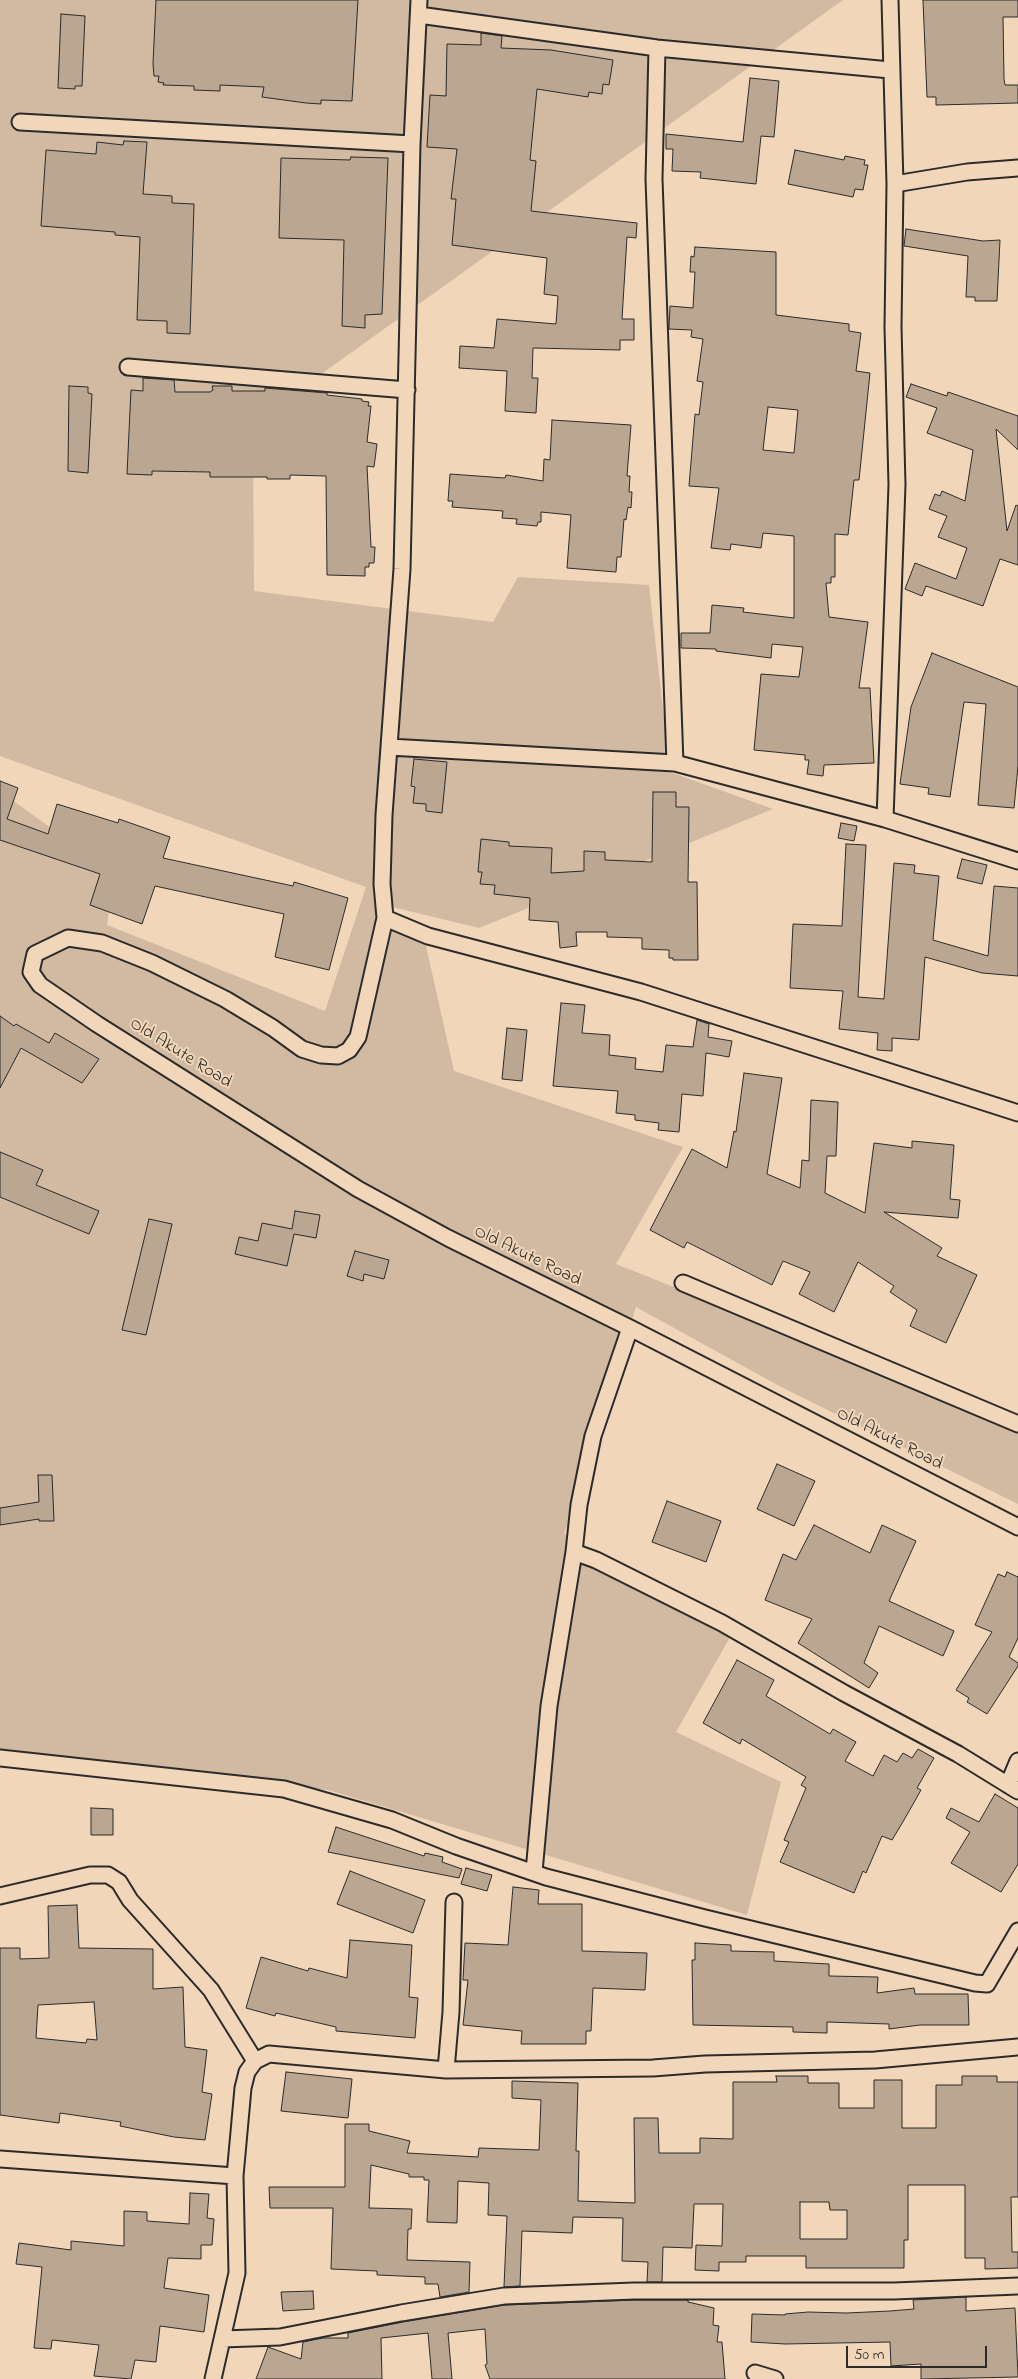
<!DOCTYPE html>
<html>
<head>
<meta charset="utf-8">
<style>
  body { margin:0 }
  #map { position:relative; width:1018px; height:2379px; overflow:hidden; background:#f2d6b9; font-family:"Indie Flower",sans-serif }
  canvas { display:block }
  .scale { position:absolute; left:846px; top:2346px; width:141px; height:22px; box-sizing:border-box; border:2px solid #2b2b2b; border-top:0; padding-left:6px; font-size:15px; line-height:18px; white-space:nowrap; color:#2b2b2b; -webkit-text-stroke:4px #f2d6b9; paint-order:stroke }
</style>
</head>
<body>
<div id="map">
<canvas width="1018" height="2379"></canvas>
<div class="scale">50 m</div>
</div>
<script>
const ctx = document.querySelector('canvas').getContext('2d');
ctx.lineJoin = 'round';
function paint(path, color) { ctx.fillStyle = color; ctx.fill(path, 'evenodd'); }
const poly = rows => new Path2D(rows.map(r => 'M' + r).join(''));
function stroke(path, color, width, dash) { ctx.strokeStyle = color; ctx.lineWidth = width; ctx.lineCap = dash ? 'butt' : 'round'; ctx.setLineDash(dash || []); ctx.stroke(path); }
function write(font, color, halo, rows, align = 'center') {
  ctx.font = font + ' "Indie Flower",sans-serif'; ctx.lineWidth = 4; ctx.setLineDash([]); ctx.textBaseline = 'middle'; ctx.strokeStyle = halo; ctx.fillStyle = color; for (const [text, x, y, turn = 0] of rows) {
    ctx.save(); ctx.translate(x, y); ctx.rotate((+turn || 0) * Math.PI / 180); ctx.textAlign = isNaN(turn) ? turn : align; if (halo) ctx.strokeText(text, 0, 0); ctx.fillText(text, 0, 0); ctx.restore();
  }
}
paint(poly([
  [0,0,843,0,253,423,254,591,493,622,518,577,649,585,670,772,773,809,479,928,384,905,426,946,454,1071,683,1147,616,1264,1018,1424,1018,1504,783,1388,636,1307,564,1534,733,1632,676,1732,781,1782,747,1915,328,1790,0,1761,0,791,114,874,107,925,325,1011,366,887,0,756]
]), '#d1baa1');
const building = poly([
  [156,0,358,0,352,101,321,100,321,104,306,103,262,97,264,87,220,85,220,91,194,90,194,86,163,85,164,83,158,82,159,76,154,76,153,64,156,0],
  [923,0,1018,0,1018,17,1003,17,1004,79,1005,85,1018,85,1018,103,936,105,936,97,927,97,923,0],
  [61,14,85,16,82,86,75,86,75,89,58,88,61,14],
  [481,33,502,36,501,48,551,50,613,60,609,85,603,84,602,94,589,92,588,97,537,89,530,160,536,161,531,211,637,223,636,238,627,237,622,319,634,319,634,340,620,340,620,350,533,348,532,378,538,378,536,413,505,411,507,371,459,368,460,346,494,348,497,319,556,324,558,296,544,294,547,258,452,245,456,199,451,199,457,149,427,147,430,95,446,96,447,44,481,45,481,33],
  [750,78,779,81,774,137,761,136,756,184,700,178,701,172,672,171,673,149,666,149,666,134,743,142,750,78],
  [124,141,147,142,143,194,172,196,172,203,194,204,190,334,167,333,167,321,137,320,140,237,115,235,115,232,41,226,46,150,96,154,97,142,123,145,124,141],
  [795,150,844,160,845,156,865,160,864,165,868,165,863,190,855,189,853,197,788,184,795,150],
  [351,157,388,158,382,314,365,315,365,328,342,326,344,240,279,238,281,158,350,160,351,157],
  [906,229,983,241,1000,240,997,301,975,301,975,297,966,297,968,256,904,246,906,229],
  [695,247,776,252,776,315,849,324,849,331,861,333,856,371,870,373,859,480,854,480,848,535,835,534,835,577,831,577,831,583,826,583,829,617,868,622,859,688,870,688,874,763,824,765,823,776,807,774,809,760,805,760,805,755,754,750,761,674,799,677,803,647,772,644,771,658,716,651,716,649,681,648,681,633,710,633,712,605,744,608,743,612,794,618,794,536,763,533,761,548,731,544,730,550,711,548,719,488,689,486,695,414,699,415,703,382,697,381,703,339,691,337,692,330,669,329,669,328,670,306,693,308,695,272,690,272,691,256,694,257,695,247],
  [768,407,798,410,794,453,763,450,768,407],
  [143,378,174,380,175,392,210,392,213,390,212,386,232,386,232,391,265,391,265,388,327,393,327,395,362,399,362,401,369,402,368,406,371,406,367,442,377,444,374,467,367,466,371,547,375,547,374,563,369,563,369,567,365,567,365,576,327,575,326,476,290,475,290,479,267,479,267,477,210,477,210,472,152,471,152,475,127,474,131,390,143,391,143,378],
  [911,384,947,396,948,392,1018,416,1018,450,996,429,1007,531,1016,505,1018,506,1018,565,1000,559,983,606,926,586,922,596,905,589,915,563,956,579,967,548,938,537,947,516,929,509,935,494,940,496,942,491,965,501,973,450,927,433,937,408,906,397,911,384],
  [69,386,88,387,88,393,92,394,88,473,68,471,69,386],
  [552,420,631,425,627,476,630,476,629,492,632,492,631,508,628,507,626,520,624,519,621,557,617,557,616,572,567,568,571,515,541,512,541,522,538,522,537,526,516,524,517,519,502,518,503,511,452,507,453,501,448,501,450,474,505,478,506,475,543,481,544,459,550,460,552,420],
  [932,653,1018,687,1018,766,1014,808,978,805,986,704,964,702,950,797,928,794,929,788,900,784,911,707,932,653],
  [414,759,447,762,442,813,426,811,426,804,413,803,415,787,411,786,414,759],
  [0,781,18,788,7,819,48,834,57,804,118,823,119,819,170,837,163,858,293,886,294,882,348,898,329,970,275,957,284,914,155,886,142,924,90,905,100,874,0,840,0,781],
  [653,792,676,792,676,807,689,807,688,882,697,882,698,960,673,960,673,958,669,958,669,950,642,949,642,938,607,937,607,932,576,932,577,946,560,948,558,922,529,920,530,898,494,894,495,885,480,884,482,872,478,872,481,839,509,842,509,846,552,848,551,873,584,871,584,851,605,852,605,860,652,862,653,792],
  [841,823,857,826,854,841,838,838,841,823],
  [846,844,866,845,858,997,884,999,894,863,915,865,914,873,939,876,933,940,988,956,994,886,1018,888,1018,976,982,973,925,957,919,1040,892,1038,892,1051,877,1050,878,1033,839,1029,843,991,790,988,793,924,842,926,846,844],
  [962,859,987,865,982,884,957,878,962,859],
  [561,1003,585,1005,582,1033,610,1035,609,1055,636,1058,635,1069,663,1072,666,1045,693,1047,697,1020,709,1024,708,1037,732,1041,729,1057,706,1053,703,1096,682,1094,679,1132,658,1130,659,1123,635,1120,635,1115,616,1113,618,1091,553,1086,561,1003],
  [0,1016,14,1026,16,1024,49,1043,55,1033,99,1059,82,1083,21,1048,0,1088,0,1016],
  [507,1028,527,1030,522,1081,502,1079,507,1028],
  [744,1073,782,1078,767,1174,800,1188,802,1160,809,1161,811,1100,838,1102,836,1156,827,1156,825,1193,865,1213,874,1143,912,1148,912,1141,954,1145,950,1199,960,1200,958,1218,884,1212,942,1248,937,1256,977,1275,946,1343,910,1326,917,1310,890,1292,894,1286,858,1262,834,1312,799,1294,810,1272,783,1261,772,1285,687,1242,684,1248,650,1230,692,1149,727,1168,734,1131,736,1132,744,1073],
  [0,1152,43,1170,36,1185,99,1211,89,1234,0,1197,0,1152],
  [295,1211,320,1215,316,1238,294,1234,287,1266,235,1254,239,1237,258,1241,262,1223,292,1229,295,1211],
  [149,1219,172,1224,146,1335,122,1330,149,1219],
  [355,1251,389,1260,384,1279,364,1274,363,1281,347,1276,355,1251],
  [777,1464,815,1481,794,1526,757,1509,777,1464],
  [38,1475,52,1475,54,1521,39,1521,39,1519,0,1525,0,1508,39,1502,38,1475],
  [667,1501,721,1521,706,1562,652,1542,667,1501],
  [814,1525,870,1553,882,1525,916,1541,889,1601,954,1631,943,1656,879,1626,864,1663,878,1673,869,1688,798,1643,812,1619,765,1600,783,1554,796,1560,814,1525],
  [1007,1572,1018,1577,1018,1638,1009,1657,1018,1663,1018,1666,987,1714,967,1702,969,1698,956,1690,992,1632,975,1625,998,1574,1005,1577,1007,1572],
  [737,1660,774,1680,766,1696,830,1734,833,1729,856,1742,845,1761,873,1776,884,1755,897,1762,903,1753,912,1758,918,1749,934,1758,917,1788,921,1790,904,1820,892,1840,882,1836,866,1873,863,1871,854,1893,780,1862,789,1842,784,1840,806,1788,801,1785,806,1777,742,1739,740,1744,703,1723,737,1660],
  [995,1794,1018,1808,1018,1864,1001,1892,951,1863,970,1832,946,1818,951,1808,979,1822,995,1794],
  [91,1808,113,1809,113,1835,91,1835,91,1808],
  [336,1827,424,1856,425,1853,443,1857,442,1862,462,1869,459,1878,328,1852,336,1827],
  [466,1868,492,1875,487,1891,461,1884,466,1868],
  [350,1871,425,1900,413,1933,337,1904,350,1871],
  [513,1887,539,1890,538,1904,582,1904,582,1951,647,1953,645,1990,593,1988,591,2031,586,2031,586,2044,521,2044,522,2031,463,2025,468,1980,463,1980,465,1943,508,1945,513,1887],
  [77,1905,79,1948,153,1949,153,1989,183,1987,185,2047,207,2050,202,2092,212,2094,205,2140,174,2137,120,2126,121,2122,60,2113,59,2123,0,2115,0,1948,20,1948,20,1959,49,1958,48,1906,77,1905],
  [94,2002,97,2040,87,2039,86,2043,36,2038,38,2005,94,2002],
  [350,1940,412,1945,409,1997,418,1998,415,2038,336,2031,336,2027,276,2013,275,2016,246,2008,261,1957,308,1971,309,1968,347,1978,350,1940],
  [695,1943,731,1945,731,1951,774,1952,774,1961,829,1964,829,1976,878,1977,877,1993,914,1988,915,1994,968,1994,969,2025,920,2025,889,2029,889,2024,827,2022,827,2033,793,2032,793,2027,693,2025,692,1960,695,1960,695,1943],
  [286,2072,352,2079,348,2118,281,2111,286,2072],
  [776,2076,808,2076,808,2083,839,2083,839,2108,874,2108,874,2080,902,2080,902,2128,936,2128,936,2085,962,2085,962,2076,997,2076,997,2082,1018,2082,1018,2197,1011,2197,1012,2252,1018,2252,1018,2268,985,2269,985,2258,965,2258,965,2185,908,2185,908,2240,904,2240,904,2268,806,2268,806,2256,746,2256,746,2262,719,2262,719,2271,695,2270,696,2245,722,2246,723,2204,694,2204,692,2248,663,2247,662,2282,647,2282,648,2262,622,2261,623,2218,573,2217,572,2233,522,2231,520,2286,504,2287,507,2216,488,2215,489,2183,458,2181,457,2223,427,2222,429,2180,424,2180,424,2177,409,2177,409,2174,371,2165,369,2208,412,2209,411,2229,408,2229,407,2260,470,2262,469,2292,440,2297,438,2284,425,2284,425,2277,377,2275,377,2271,331,2269,333,2208,270,2208,269,2187,345,2187,345,2124,369,2124,369,2131,410,2141,407,2153,478,2157,479,2148,539,2150,541,2100,512,2098,512,2081,578,2083,576,2151,579,2151,578,2201,635,2203,634,2118,658,2118,659,2153,700,2153,700,2138,733,2139,733,2082,777,2082,776,2076],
  [800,2202,829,2202,830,2210,847,2210,847,2239,800,2239,800,2202],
  [190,2193,209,2194,207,2218,214,2219,212,2245,201,2245,201,2259,168,2258,164,2288,209,2295,204,2332,160,2326,156,2362,135,2360,131,2379,94,2376,99,2345,52,2340,51,2349,34,2348,42,2267,16,2264,19,2243,71,2250,71,2241,124,2246,124,2211,147,2212,147,2221,189,2224,190,2193],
  [313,2291,314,2309,283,2311,281,2292,313,2291],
  [966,2297,966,2311,1015,2308,1018,2377,921,2379,921,2364,891,2366,890,2342,785,2344,751,2342,752,2314,785,2315,785,2314,808,2312,846,2313,890,2311,914,2309,913,2300,966,2297],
  [634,2300,688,2300,688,2302,714,2308,713,2325,719,2326,717,2342,722,2342,725,2379,490,2379,485,2365,487,2364,485,2329,448,2333,452,2379,432,2379,428,2333,381,2338,382,2379,256,2379,268,2347,301,2359,303,2342,323,2338,348,2338,348,2333,403,2322,505,2305,634,2300]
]);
paint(building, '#bba692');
stroke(building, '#2b2b2b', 1);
const minor = poly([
  [419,0,412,144,402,569,384,815,382,884,385,918,358,1037,349,1050,338,1056,321,1055,302,1049,273,1028,225,999,152,963,102,943,68,938,35,954,31,972,40,985,97,1024,358,1189,448,1238,630,1328,1018,1527],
  [419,15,657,48,890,70],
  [657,48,654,179,675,763],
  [20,122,412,144],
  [895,184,967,172,1018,168],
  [128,367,407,390],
  [389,747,675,763,885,819,1018,861],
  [885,819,897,485,893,327,895,184,890,0],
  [385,918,428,936,641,992,1018,1113],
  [683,1283,1018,1424],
  [630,1328,593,1436,579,1505,574,1552,596,1560,722,1623,844,1693,958,1754,1018,1791],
  [0,1758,284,1789,392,1820,456,1846,546,1877,705,1918,975,1983,987,1984,1018,1931],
  [1008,1785,1018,1761],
  [534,1872,549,1706,574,1552],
  [0,1896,90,1875,108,1875,119,1882,130,1900,211,1990,255,2061],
  [446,2070,451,2012,454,1902],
  [0,2159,235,2176],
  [222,2339,280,2337,401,2313,504,2296,634,2291,894,2291,1018,2286],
  [755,2373,775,2379],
  [213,2379,237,2273,235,2176,243,2088,247,2072,255,2061,269,2054,446,2070,653,2068,705,2064,875,2060,1018,2047]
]);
stroke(minor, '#2b2b2b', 19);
stroke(minor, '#f2d6b9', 15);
write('18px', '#2b2b2b', '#f2d6b9', [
  ["Old Akute Road",180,1054,32],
  ["Old Akute Road",527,1257,26],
  ["Old Akute Road",889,1440,27]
]);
</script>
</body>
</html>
